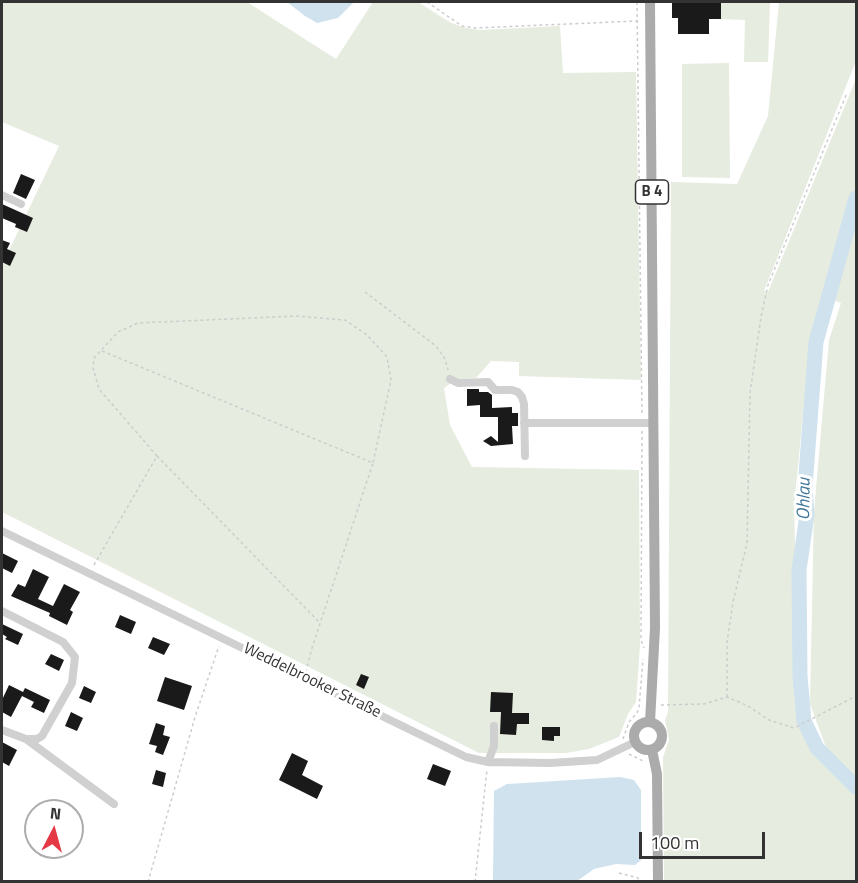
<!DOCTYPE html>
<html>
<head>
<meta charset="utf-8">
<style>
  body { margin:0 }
  #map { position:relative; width:858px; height:883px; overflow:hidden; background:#fff; font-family:"Titillium Web",sans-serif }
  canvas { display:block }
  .frame { position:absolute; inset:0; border:3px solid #333; pointer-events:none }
  .north { position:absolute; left:24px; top:799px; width:60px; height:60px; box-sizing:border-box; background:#fff; border:2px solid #adadad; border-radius:50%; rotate:6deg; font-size:16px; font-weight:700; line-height:24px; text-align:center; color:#333 }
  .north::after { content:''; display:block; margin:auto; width:21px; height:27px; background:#e63946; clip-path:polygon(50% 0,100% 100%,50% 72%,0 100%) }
  .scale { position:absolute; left:639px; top:832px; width:126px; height:27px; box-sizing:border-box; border:3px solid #333; border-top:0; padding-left:8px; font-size:18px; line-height:21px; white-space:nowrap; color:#333; -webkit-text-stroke:4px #fff; paint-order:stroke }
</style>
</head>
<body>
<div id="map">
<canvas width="858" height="883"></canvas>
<div class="frame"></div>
<div class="north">N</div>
<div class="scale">100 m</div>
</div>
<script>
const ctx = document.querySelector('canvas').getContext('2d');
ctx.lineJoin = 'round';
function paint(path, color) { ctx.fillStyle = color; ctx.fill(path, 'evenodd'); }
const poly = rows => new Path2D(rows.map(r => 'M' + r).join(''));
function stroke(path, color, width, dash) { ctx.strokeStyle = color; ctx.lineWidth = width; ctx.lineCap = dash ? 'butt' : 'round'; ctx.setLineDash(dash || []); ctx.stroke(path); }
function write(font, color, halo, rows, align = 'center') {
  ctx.font = font + ' "Titillium Web",sans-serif'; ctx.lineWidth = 6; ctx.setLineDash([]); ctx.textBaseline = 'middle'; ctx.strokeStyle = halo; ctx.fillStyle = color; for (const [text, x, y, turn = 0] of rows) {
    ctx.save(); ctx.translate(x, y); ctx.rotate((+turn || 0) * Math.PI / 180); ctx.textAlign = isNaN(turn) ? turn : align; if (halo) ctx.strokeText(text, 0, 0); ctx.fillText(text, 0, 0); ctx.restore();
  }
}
paint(poly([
  [2,2,247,2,336,59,373,2,418,2,451,23,466,28,480,30,560,26,563,73,636,72,641,380,519,376,519,362,491,361,476,378,457,379,444,388,450,425,472,467,639,470,640,645,636,702,628,714,619,737,589,749,566,753,479,753,2,512,2,265,59,146,2,122],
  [721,2,770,2,768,62,744,62,745,20,721,19],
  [779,2,856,2,856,61,764,291,768,292,856,79,856,782,827,750,810,704,814,511,829,340,841,303,822,296,810,342,794,507,799,699,814,752,856,792,856,881,664,881,663,757,669,740,665,720,668,712,671,182,737,184,768,116],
  [729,63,730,178,682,177,682,64]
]), '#e6ecdf');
paint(poly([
  [287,2,354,2,338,18,317,23,305,16],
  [620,777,634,780,641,790,641,860,635,865,616,864,594,869,577,881,493,881,494,791,507,784]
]), '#cfe2ee');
stroke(poly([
  [856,198,816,342,805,487,807,515,799,570,800,676,804,721,817,748,856,787]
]), '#cfe2ee', 15);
paint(poly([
  [672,2,721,2,721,19,709,19,709,34,678,34,678,18,672,18],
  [21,174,35,180,26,199,13,193],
  [2,204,33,218,27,232,15,227,16,224,2,218],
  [2,240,10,243,7,249,16,253,10,266,2,262],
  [467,389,479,389,479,392,488,392,492,395,492,408,512,407,512,413,518,413,518,426,512,426,513,444,491,446,483,441,491,436,498,442,498,417,480,417,480,405,467,406],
  [2,553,18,561,12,573,2,568],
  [33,569,49,577,38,599,53,606,64,584,80,592,70,610,73,612,67,625,49,616,50,613,11,596,18,584,25,587],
  [120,615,136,622,131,634,115,627],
  [2,624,23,634,18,645,5,639,7,637,2,634],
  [153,637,170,644,164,655,148,648],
  [51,654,64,660,59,671,45,664],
  [361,674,369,677,364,689,356,685],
  [165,677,192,686,184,710,157,701],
  [9,685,23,692,25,688,50,700,44,713,31,707,34,702,22,696,11,717,2,712,2,700],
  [84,686,96,692,91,703,79,698],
  [491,692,513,693,512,713,529,713,529,724,517,724,516,735,500,734,501,712,490,712],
  [71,712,83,718,77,731,65,726],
  [156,723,165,726,163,735,170,737,163,755,155,752,157,746,149,744],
  [542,727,560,727,560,736,554,736,554,741,542,740],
  [2,742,17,750,9,766,2,762],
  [292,753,308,761,302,775,323,786,317,799,279,780],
  [433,764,451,771,445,786,427,779],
  [156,770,166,773,163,787,152,784]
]), '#1a1a1a');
stroke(poly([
  [427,2,462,26,475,28,637,21],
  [637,2,642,415],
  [365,292,436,346,445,359,448,370],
  [102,351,373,463,312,648,306,671],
  [642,431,641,640,644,648],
  [157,456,320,623],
  [94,565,157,456,99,389,93,368,94,358,118,332,138,323,297,316,345,320,367,335,387,357,391,380,373,463],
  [727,697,727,642,733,602,747,543,750,393,761,317,768,285,847,93],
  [661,705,704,704,727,697,748,706,769,720,794,728,856,696],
  [623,739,629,722,637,713,639,708,643,659],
  [629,754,643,761],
  [619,873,638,878,639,882],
  [148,882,195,717,219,646],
  [475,882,487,769]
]), '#cdcdcd', 1.5, [3, 3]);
stroke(poly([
  [2,195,21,204],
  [450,379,458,383,488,382,495,390,512,390,518,392,522,397,524,404,525,456],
  [524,423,654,423],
  [2,531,466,757,488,762,550,763,597,760,635,742],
  [2,611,63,642,75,657,72,683,42,736,37,739,26,739,2,730],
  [26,739,114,804],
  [488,762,494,746,494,726]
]), '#d0d0d0', 8);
stroke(poly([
  '634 736a14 14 0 1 1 28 0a14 14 0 1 1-28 0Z',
  [650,722,655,628,650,2],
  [652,750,657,774,658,882]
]), '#ababab', 10);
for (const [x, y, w] of [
  [652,192,33]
]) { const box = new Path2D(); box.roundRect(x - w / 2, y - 12, w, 24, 4.5); ctx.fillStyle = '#fff'; ctx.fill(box); stroke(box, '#333', 1.5); }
write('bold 15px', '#333', null, [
  ["B 4",652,192]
]);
write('16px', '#333', '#fff', [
  ["Weddelbrooker Straße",312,681,26]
]);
write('italic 18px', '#3f7597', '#fff', [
  ["Ohlau",805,499,-89]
]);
</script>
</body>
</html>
